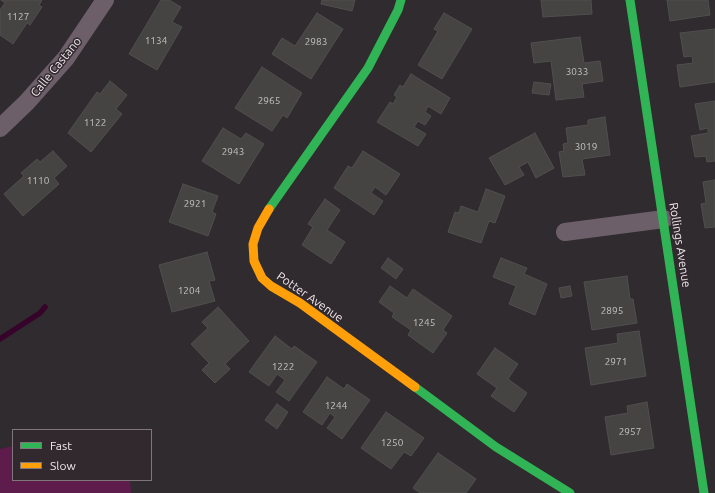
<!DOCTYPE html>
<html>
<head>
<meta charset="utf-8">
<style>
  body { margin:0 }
  #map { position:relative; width:715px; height:493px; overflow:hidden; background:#302b2e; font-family:Ubuntu,sans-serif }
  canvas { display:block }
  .legend { position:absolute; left:12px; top:429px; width:140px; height:52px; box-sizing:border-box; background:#32292e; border:1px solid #7e767a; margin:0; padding:5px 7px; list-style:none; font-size:12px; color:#efe9ed }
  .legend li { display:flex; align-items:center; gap:8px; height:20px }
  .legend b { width:20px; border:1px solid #7e767a }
</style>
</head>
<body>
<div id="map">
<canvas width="715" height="493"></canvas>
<ul class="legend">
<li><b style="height:5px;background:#30b455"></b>Fast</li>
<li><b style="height:5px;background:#ff9f0a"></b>Slow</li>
</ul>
</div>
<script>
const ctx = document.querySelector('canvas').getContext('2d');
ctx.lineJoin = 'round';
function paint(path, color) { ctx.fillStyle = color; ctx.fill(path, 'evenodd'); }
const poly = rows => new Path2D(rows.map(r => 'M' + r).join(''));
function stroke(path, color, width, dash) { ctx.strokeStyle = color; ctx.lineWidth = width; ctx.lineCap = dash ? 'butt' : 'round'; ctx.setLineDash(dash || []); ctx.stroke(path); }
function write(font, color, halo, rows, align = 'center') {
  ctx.font = font + ' Ubuntu,sans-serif'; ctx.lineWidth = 3; ctx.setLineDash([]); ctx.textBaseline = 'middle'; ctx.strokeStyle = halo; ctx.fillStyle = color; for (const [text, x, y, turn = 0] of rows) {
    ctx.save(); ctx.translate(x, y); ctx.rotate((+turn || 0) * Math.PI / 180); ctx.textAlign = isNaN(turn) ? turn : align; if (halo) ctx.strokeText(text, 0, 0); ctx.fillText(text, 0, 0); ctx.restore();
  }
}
paint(poly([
  [13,446,13,480,130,480,131,493,0,493,0,449]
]), '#5e1c4c');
stroke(poly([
  [0,339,40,313,45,307]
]), '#36042a', 5.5);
const building = poly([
  [1,0,42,0,39,5,42,7,30,25,27,23,13,44,0,35,0,10,5,3,1,0],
  [161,0,169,0,181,7,172,22,182,27,157,70,129,54,161,0],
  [322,0,355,0,352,11,321,4,322,0],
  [541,0,591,0,592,14,543,17,541,0],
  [667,0,708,0,710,15,670,21,667,0],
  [317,13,343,29,311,79,272,54,282,38,295,46,317,13],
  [444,13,472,29,442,79,418,65,438,31,434,29,444,13],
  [715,29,715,82,680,87,677,65,693,63,692,56,684,57,680,33,715,29],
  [580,37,584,63,600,61,603,81,582,84,584,97,556,100,551,61,534,63,531,43,580,37],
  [262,67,302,93,287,118,283,115,272,131,235,108,262,67],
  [411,74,450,98,441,114,428,106,425,112,431,116,425,125,418,121,414,127,426,134,418,146,377,122,390,102,393,104,397,97,394,95,400,85,403,87,411,74],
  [110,81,127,95,116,109,122,114,91,152,68,133,97,92,100,94,110,81],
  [534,82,551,84,549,95,532,93,534,82],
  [715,101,715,161,707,162,706,156,695,157,691,136,708,133,708,128,700,130,695,104,715,101],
  [605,117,610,155,582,159,585,175,563,177,559,152,564,151,563,144,568,143,566,128,588,125,588,120,605,117],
  [223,128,241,139,246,133,264,144,239,184,202,161,223,128],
  [535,133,554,168,536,178,528,162,519,167,524,175,505,185,489,158,535,133],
  [53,151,67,166,54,178,59,184,23,216,4,194,24,176,21,173,37,159,40,162,53,151],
  [363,151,400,174,386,195,375,187,371,193,383,201,374,215,334,188,348,166,352,168,363,151],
  [715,180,715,227,705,228,701,204,706,203,703,182,715,180],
  [183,184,218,196,212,212,216,214,208,236,169,222,183,184],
  [486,189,505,196,495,223,489,221,481,243,448,232,455,212,459,213,461,206,478,212,486,189],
  [325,199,340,210,327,230,345,242,331,264,302,245,313,227,308,224,325,199],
  [207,252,215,280,209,281,215,301,172,312,159,265,207,252],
  [388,258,403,269,396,279,381,268,388,258],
  [501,258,527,268,524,274,547,284,535,315,509,304,516,286,493,277,501,258],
  [627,276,630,299,633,299,637,323,592,330,584,282,627,276],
  [390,286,407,298,413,289,452,316,443,330,447,333,433,353,408,335,411,330,392,317,394,313,379,302,390,286],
  [570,286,572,296,561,298,559,288,570,286],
  [218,307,249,341,225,364,230,369,215,383,202,370,209,363,191,344,208,328,202,322,218,307],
  [639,331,646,376,591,385,585,348,618,343,617,334,639,331],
  [275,336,292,349,294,346,317,362,289,401,276,392,285,380,277,374,269,386,249,372,275,336],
  [495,348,518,364,508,379,527,393,514,412,491,396,497,388,477,374,495,348],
  [327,377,344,389,347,384,370,400,342,439,327,428,335,417,330,413,322,425,303,412,327,377],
  [647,402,654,448,611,455,605,417,628,413,627,406,647,402],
  [277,404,288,412,277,429,265,420,277,404],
  [386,412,424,438,411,456,404,452,391,469,361,448,386,412],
  [438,453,476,479,466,493,420,493,413,488,438,453]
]);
paint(building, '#454443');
stroke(building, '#504f4f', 1);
stroke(poly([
  [0,128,27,102,66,58,105,0],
  [565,232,664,219]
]), '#6d5f69', 18);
stroke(poly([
  [630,0,704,493],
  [269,209,368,68,398,10,401,0],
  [415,387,496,447,570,493]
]), '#30b455', 9);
stroke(poly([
  [269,209,258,228,253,244,254,261,262,278,271,286,300,303,415,387]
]), '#ff9f0a', 9);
write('10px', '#c4c0c2', null, [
  ["1127",18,17],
  ["1134",156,41],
  ["2983",316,42],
  ["3033",577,72],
  ["2965",269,101],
  ["1122",95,123],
  ["3019",586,147],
  ["2943",233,152],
  ["1110",38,181],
  ["2921",195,204],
  ["1204",189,291],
  ["2895",612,311],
  ["1245",424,323],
  ["2971",616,362],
  ["1222",283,367],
  ["1244",336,406],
  ["2957",630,432],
  ["1250",392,443]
]);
write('12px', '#efe9ed', '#32292e', [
  ["Calle Castano",56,67,-51],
  ["Rollings Avenue",680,245,81],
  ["Potter Avenue",310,297,35]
]);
</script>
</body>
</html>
